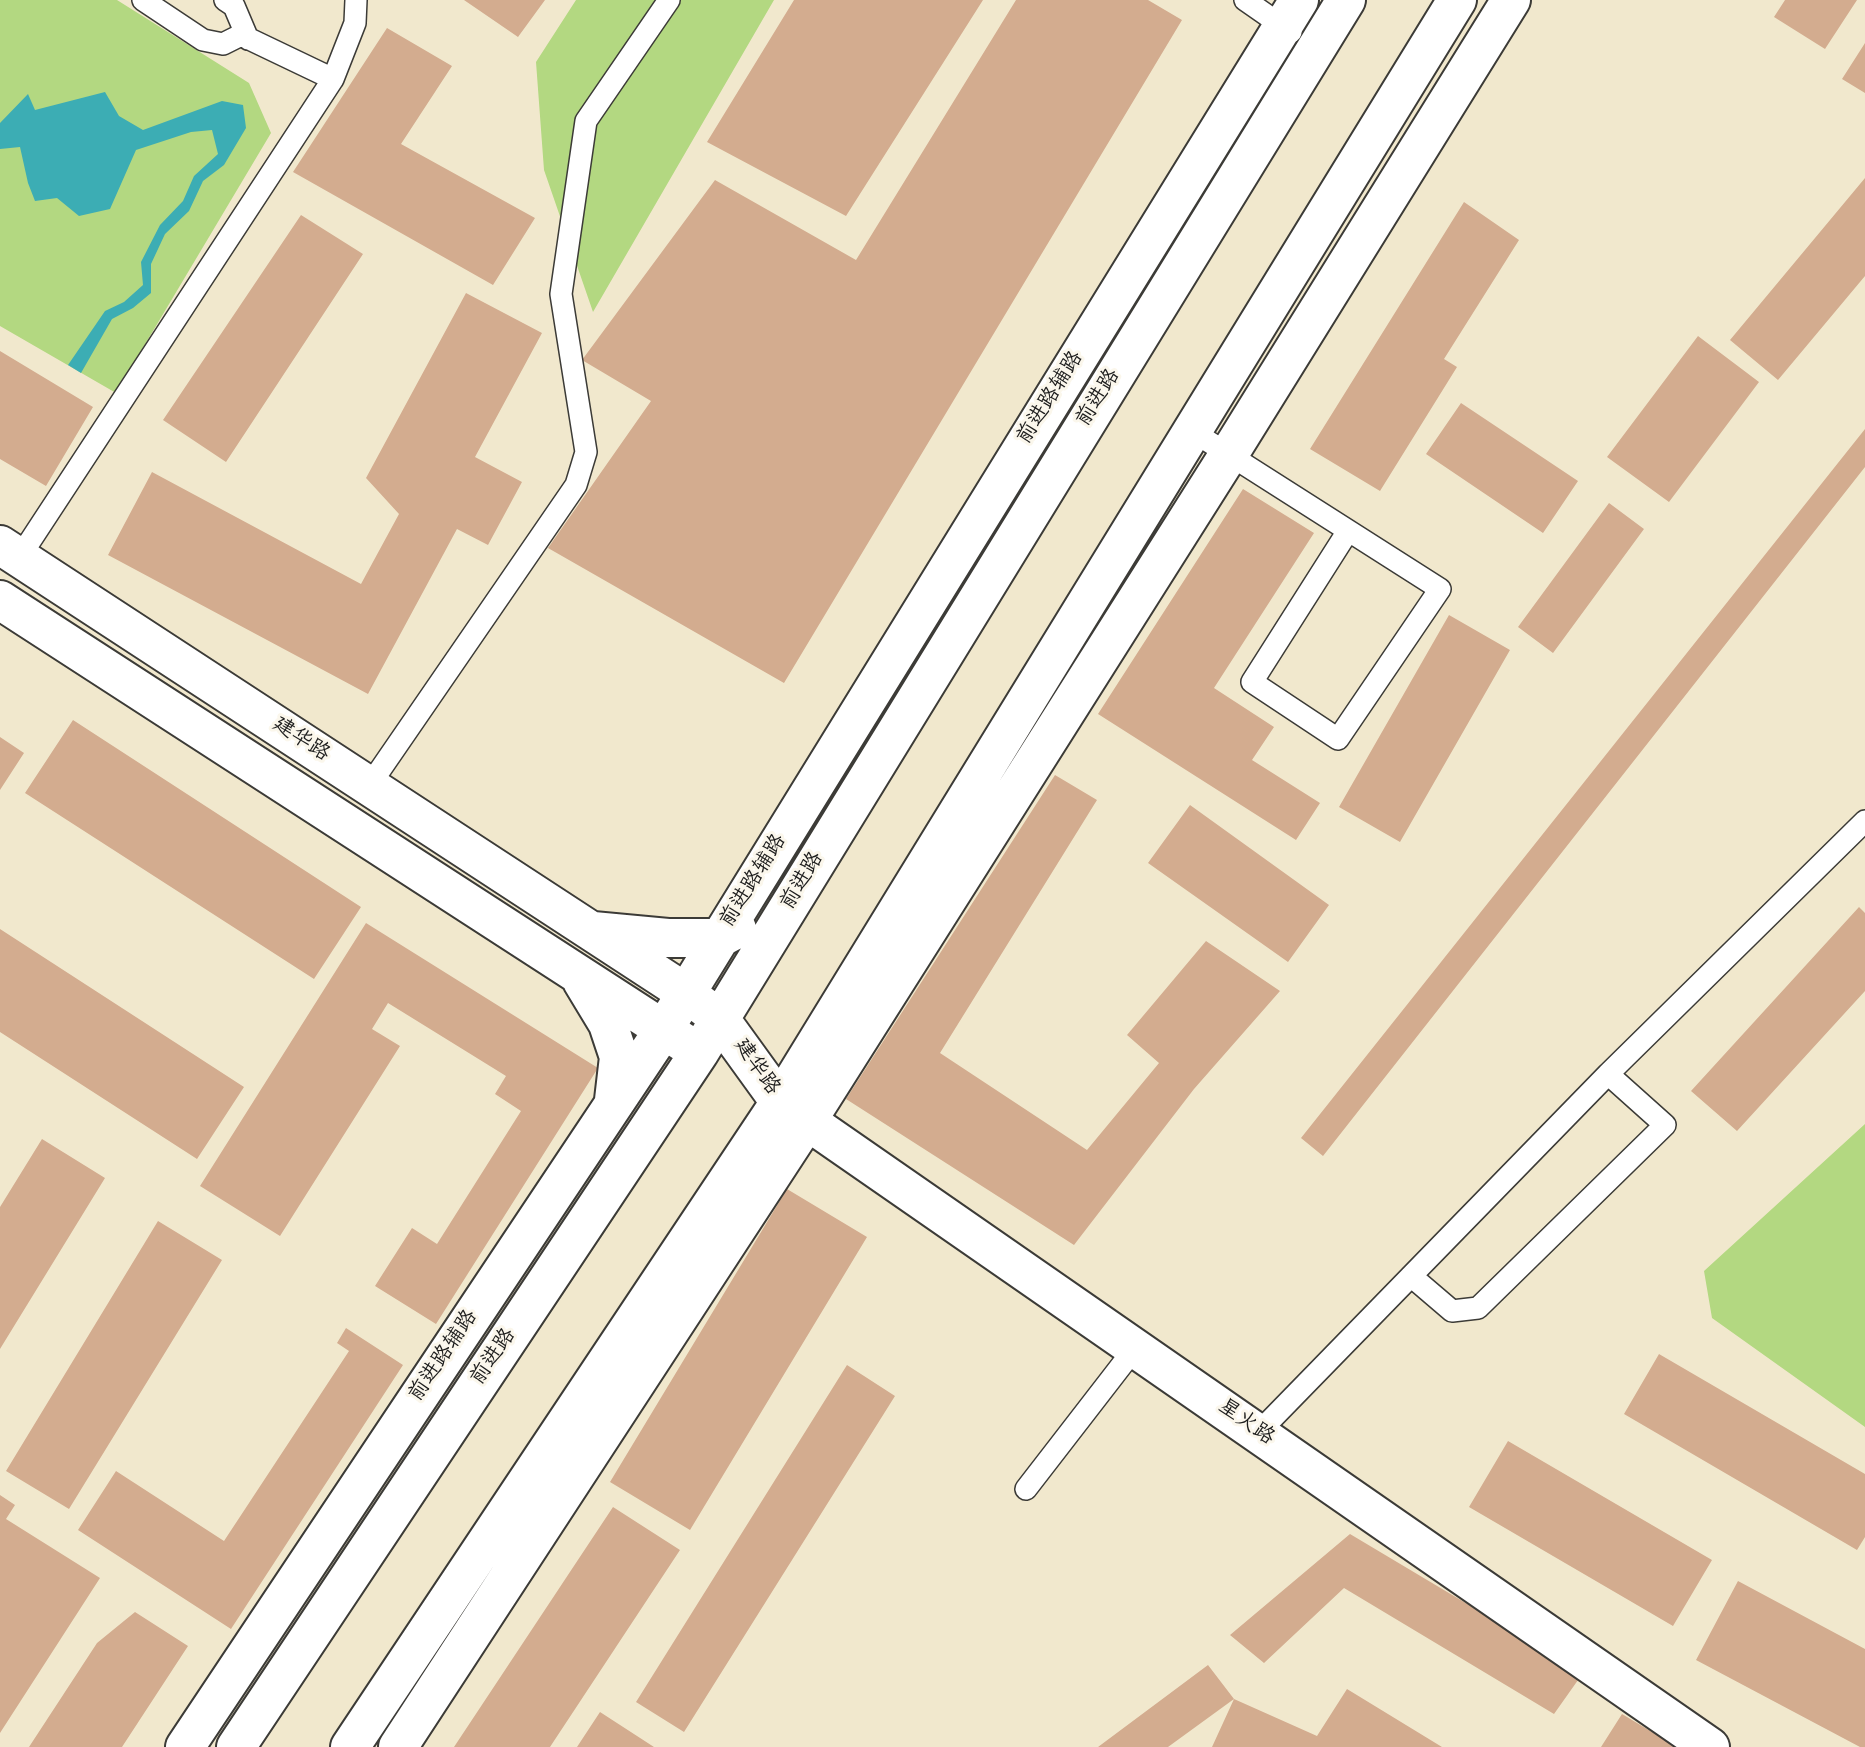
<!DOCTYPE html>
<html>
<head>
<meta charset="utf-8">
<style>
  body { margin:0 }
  canvas { display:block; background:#f1e8cd }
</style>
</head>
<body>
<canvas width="1865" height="1747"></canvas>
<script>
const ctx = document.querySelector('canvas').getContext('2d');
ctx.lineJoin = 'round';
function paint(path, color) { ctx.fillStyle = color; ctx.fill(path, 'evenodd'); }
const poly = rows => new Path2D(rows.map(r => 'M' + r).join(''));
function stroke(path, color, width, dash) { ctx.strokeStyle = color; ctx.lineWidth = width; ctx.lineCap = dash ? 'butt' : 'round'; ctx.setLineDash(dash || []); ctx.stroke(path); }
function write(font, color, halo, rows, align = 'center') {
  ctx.font = font + ' Dekko,"LXGW WenKai TC",sans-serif'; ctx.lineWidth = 6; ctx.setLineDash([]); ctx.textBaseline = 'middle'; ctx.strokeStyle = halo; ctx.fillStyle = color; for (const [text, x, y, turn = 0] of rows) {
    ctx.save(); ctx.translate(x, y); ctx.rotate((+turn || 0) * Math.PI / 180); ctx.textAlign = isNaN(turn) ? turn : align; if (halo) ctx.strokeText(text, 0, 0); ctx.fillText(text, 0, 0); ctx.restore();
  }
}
paint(poly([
  [0,0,117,0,249,83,271,133,116,393,0,326],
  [576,0,774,0,593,312,544,170,536,62],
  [1865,1124,1865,1427,1712,1318,1704,1271]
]), '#b3d881');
paint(poly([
  [105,92,119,116,143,130,222,101,243,105,246,128,224,165,203,181,189,211,165,234,151,264,151,293,133,308,112,319,81,373,68,365,105,311,124,302,143,285,141,262,160,225,183,201,194,176,218,154,212,130,191,132,136,150,110,209,79,216,57,198,35,201,28,183,20,147,0,149,0,123,28,94,35,110]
]), '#3cadb4');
paint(poly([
  [464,0,545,0,518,37],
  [794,0,983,0,846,216,707,142],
  [1016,0,1148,0,1182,20,784,683,548,548,651,401,582,360,715,180,856,260],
  [1785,0,1857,0,1825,49,1774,17],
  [387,28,452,66,401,144,535,218,493,285,293,172],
  [1865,43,1865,93,1842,79],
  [1865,178,1865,276,1778,380,1730,340],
  [1464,202,1519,240,1444,359,1457,367,1380,491,1310,449],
  [301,215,363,254,226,462,163,420],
  [466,293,542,333,475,457,522,482,488,545,457,529,368,694,108,555,152,472,361,584,399,514,366,478],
  [1698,336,1759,382,1669,502,1607,457],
  [0,351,93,407,46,486,0,459],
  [1461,403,1578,481,1543,533,1426,454],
  [1865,429,1865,467,1323,1156,1301,1138],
  [1243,489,1314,533,1214,688,1274,727,1252,760,1320,803,1296,840,1098,714],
  [1609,503,1644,529,1553,653,1518,627],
  [1449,615,1510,650,1400,842,1339,807],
  [73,720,361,907,314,979,25,793],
  [0,737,24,753,0,790],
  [1055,775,1097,800,940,1053,1087,1150,1159,1063,1127,1035,1206,941,1280,991,1194,1089,1074,1245,846,1099],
  [1190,805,1329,905,1288,962,1148,863],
  [1859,907,1865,913,1865,991,1737,1131,1691,1091],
  [366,923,598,1068,436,1324,375,1286,412,1228,437,1244,521,1111,495,1094,506,1076,388,1003,372,1029,400,1046,280,1236,200,1186],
  [0,929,244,1087,197,1159,0,1032],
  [42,1139,105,1178,0,1349,0,1207],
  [787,1189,867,1237,690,1530,610,1482],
  [158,1221,222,1260,69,1509,6,1471],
  [346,1328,403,1365,231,1629,78,1530,116,1471,224,1541,349,1351,337,1343],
  [1659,1354,1865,1474,1865,1537,1857,1550,1624,1414],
  [847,1365,895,1396,684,1732,636,1702],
  [1508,1441,1712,1560,1673,1626,1469,1507],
  [0,1495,15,1505,6,1519,100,1578,0,1733],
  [613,1507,680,1550,550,1747,454,1747],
  [1350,1534,1583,1673,1554,1714,1344,1588,1264,1663,1230,1635],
  [1738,1581,1865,1649,1865,1747,1860,1747,1696,1660],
  [135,1612,188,1646,122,1747,29,1747,97,1643],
  [1208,1665,1234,1699,1168,1747,1098,1747],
  [1347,1689,1442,1747,1212,1747,1234,1699,1317,1736],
  [600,1712,654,1747,577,1747],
  [1622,1714,1677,1747,1601,1747]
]), '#d3ac8f');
const lane = poly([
  [225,0,234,6,248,39],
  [1245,0,1291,32],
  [333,79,355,23,356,0],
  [1192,431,1440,589,1338,739,1252,682,1348,531],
  [19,558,333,79,241,35,223,44,203,40,143,0],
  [369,786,576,485,586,452,561,294,586,121,669,0],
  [1608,1074,1865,821],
  [1258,1433,1608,1074,1665,1125,1478,1308,1452,1311,1411,1276],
  [1026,1489,1135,1348]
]);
const street = poly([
  [780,1102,1710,1747]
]);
const secondary = poly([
  [0,545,686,993,720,1019,780,1102],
  [0,600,686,1044],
  [593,931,668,938,720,938,737,929],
  [582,981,608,1024,619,1057,614,1100],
  [185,1747,664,1029,1299,0],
  [236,1747,699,1053,1346,0],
  [350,1747,780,1102,1457,0],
  [398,1747,807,1121,1229,454,1511,0]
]);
stroke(lane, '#3c3b37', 24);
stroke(street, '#3c3b37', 42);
stroke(secondary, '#3c3b37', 42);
stroke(lane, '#fff', 21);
stroke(street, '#fff', 38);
stroke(secondary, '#fff', 38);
write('21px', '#1c1c1c', '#fbf7ec', [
  ["前进路辅路",1052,399,-58],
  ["前进路",1100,399,-58],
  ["建华路",300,741,33],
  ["前进路辅路",755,882,-58],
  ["前进路",804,882,-59],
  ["建华路",755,1068,55],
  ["前进路辅路",445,1357,-56],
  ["前进路",495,1358,-56],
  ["星火路",1245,1424,35]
]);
</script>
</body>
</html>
